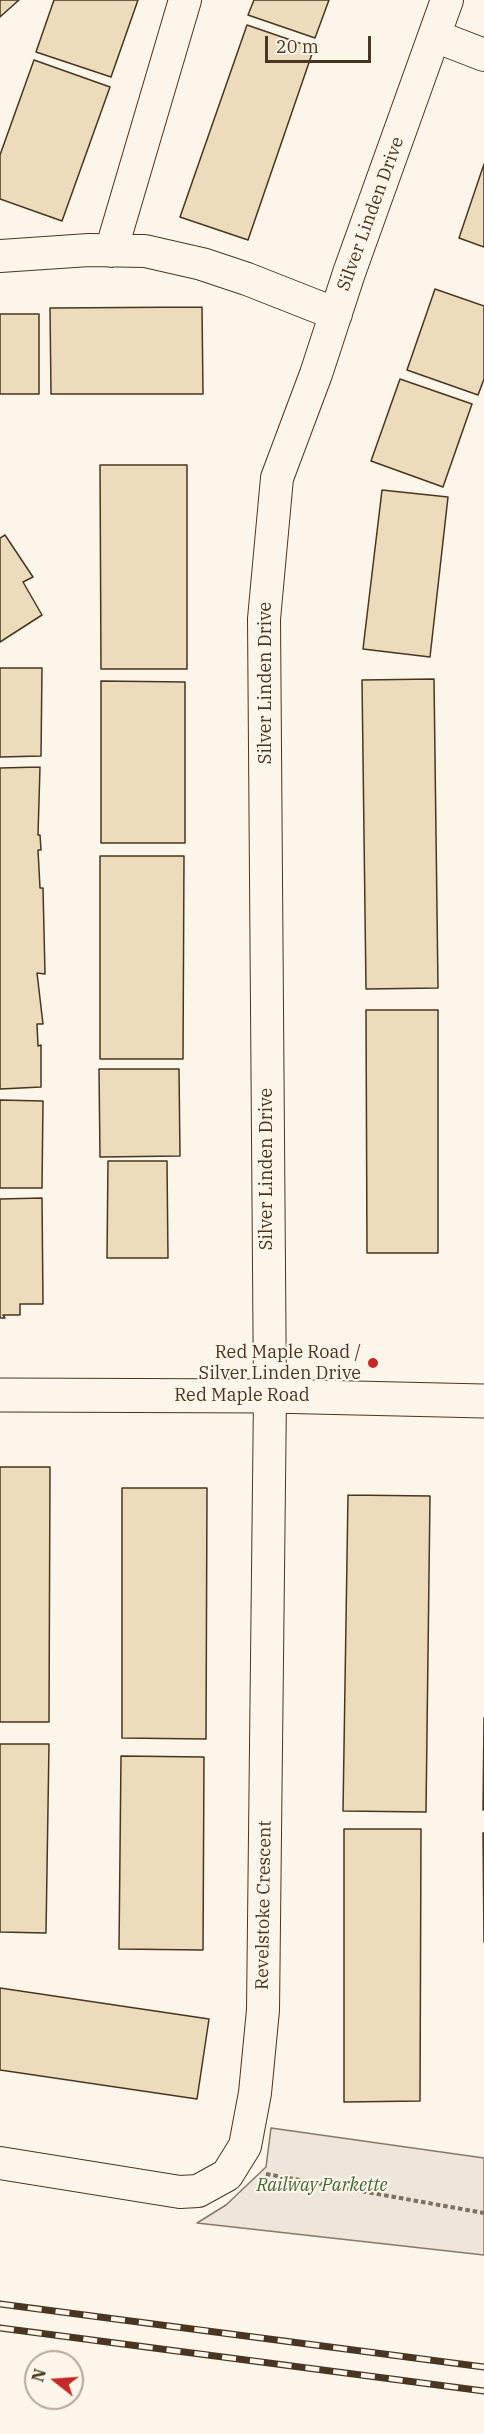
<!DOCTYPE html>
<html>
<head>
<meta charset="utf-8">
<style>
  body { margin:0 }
  #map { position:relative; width:484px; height:2434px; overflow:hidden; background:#fbf6e9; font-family:"IBM Plex Serif",serif }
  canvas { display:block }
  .north { position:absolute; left:24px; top:2350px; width:60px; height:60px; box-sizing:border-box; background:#fbf6e9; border:2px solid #b4a999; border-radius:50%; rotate:287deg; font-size:16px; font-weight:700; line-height:24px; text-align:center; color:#4a3520 }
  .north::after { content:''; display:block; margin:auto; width:21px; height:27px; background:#c62828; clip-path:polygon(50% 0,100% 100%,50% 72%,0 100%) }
  .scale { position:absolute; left:265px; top:36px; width:106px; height:27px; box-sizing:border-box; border:3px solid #4a3520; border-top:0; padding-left:8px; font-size:18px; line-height:21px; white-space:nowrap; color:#4a3520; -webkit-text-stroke:4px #fbf6e9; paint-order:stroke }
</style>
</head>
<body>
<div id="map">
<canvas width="484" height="2434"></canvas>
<div class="north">N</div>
<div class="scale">20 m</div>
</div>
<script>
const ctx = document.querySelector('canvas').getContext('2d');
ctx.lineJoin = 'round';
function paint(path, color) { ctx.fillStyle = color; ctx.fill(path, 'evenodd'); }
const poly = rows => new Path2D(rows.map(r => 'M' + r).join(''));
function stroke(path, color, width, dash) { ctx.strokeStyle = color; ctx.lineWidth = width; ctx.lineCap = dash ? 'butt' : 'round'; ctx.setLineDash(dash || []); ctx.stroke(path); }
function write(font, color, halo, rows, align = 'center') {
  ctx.font = font + ' "IBM Plex Serif",serif'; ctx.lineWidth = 4.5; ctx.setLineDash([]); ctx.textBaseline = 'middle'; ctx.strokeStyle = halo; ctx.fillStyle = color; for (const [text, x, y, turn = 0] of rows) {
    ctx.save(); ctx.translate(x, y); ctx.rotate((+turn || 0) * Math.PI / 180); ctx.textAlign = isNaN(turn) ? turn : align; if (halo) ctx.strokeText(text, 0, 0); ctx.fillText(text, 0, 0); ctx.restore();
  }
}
const green = poly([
  [271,2128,484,2158,484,2255,197,2223,226,2205,266,2167,271,2128]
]);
paint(green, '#ede6d9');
stroke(green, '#887966', 1.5);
const building = poly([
  [0,0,19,0,0,17,0,0],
  [54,0,138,0,111,77,36,52,54,0],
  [254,0,329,0,315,38,248,15,254,0],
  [247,25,314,48,248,240,180,217,247,25],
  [34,60,110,87,62,221,0,199,0,155,34,60],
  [484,164,484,247,459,238,484,164],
  [435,289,484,306,484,379,478,395,407,370,435,289],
  [202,307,203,394,51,394,50,308,202,307],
  [0,314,39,314,39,394,0,394,0,314],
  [400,379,472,404,443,487,371,461,400,379],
  [100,465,187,465,187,669,101,669,100,465],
  [382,490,448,497,430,657,363,649,382,490],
  [5,535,33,577,23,582,42,615,0,642,0,538,5,535],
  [0,668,42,668,41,756,0,757,0,668],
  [434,679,438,988,366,989,362,680,434,679],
  [101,681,185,682,185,843,101,843,101,681],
  [40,767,38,835,40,835,41,850,38,850,40,888,43,888,45,974,37,973,43,1024,37,1024,38,1046,41,1045,41,1087,0,1089,0,768,40,767],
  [100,856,184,856,183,1059,100,1059,100,856],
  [366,1010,438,1010,438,1253,367,1253,366,1010],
  [99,1069,179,1069,180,1156,100,1157,99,1069],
  [0,1100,43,1101,42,1188,0,1188,0,1100],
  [108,1161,167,1161,168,1258,107,1258,108,1161],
  [42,1198,43,1304,20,1304,20,1315,3,1315,5,1318,0,1318,0,1199,42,1198],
  [0,1467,50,1467,49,1722,0,1722,0,1467],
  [122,1488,207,1488,206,1739,122,1738,122,1488],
  [348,1495,430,1496,426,1812,343,1811,348,1495],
  [484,1718,484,1810,483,1810,484,1718],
  [0,1744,49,1744,46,1933,0,1932,0,1744],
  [121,1756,204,1757,203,1950,119,1949,121,1756],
  [344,1829,421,1829,420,2101,344,2102,344,1829],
  [483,1833,484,1833,484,1942,483,1833],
  [0,1988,209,2019,197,2099,0,2070,0,1988]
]);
paint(building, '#ecdcbc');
stroke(building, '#4a3520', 1.5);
const minor = poly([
  [435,36,484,55],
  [111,251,185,0],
  [0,256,89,250,145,251,202,264,247,279,336,314],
  [0,2163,180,2192,198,2191,227,2175,245,2146,255,2093,263,2010,270,1396,264,619,277,478,316,374,349,273,447,0]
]);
const tertiary = poly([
  [0,1395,270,1396,484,1401]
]);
stroke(minor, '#4a3520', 34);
stroke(tertiary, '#4a3520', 35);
stroke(poly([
  [266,2174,484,2213]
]), '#7f6f5c', 4, [4.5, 3]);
stroke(minor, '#fbf6e9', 32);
stroke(tertiary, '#fbf6e9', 33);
const rail = poly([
  [0,2304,484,2367],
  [0,2328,484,2391]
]);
stroke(rail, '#4a3520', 7);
stroke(rail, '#fbf6e9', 4.5, [14]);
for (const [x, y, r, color] of [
  [373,1363,6,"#c62828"]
]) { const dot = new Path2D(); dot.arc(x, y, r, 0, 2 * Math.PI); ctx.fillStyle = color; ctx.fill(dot); stroke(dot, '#fbf6e9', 2); }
write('18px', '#4a3520', '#fbf6e9', [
  ["Silver Linden Drive",371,214,-70],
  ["Silver Linden Drive",266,683,-90],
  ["Silver Linden Drive",267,1169,-90],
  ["Red Maple Road",242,1396],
  ["Revelstoke Crescent",264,1905,-89]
]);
write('18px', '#4a3520', '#fbf6e9', [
  ["Red Maple Road /",361,1353],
  ["Silver Linden Drive",361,1374]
], 'right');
write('italic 18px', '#436837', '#fbf6e9', [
  ["Railway Parkette",322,2186]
]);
</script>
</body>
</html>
